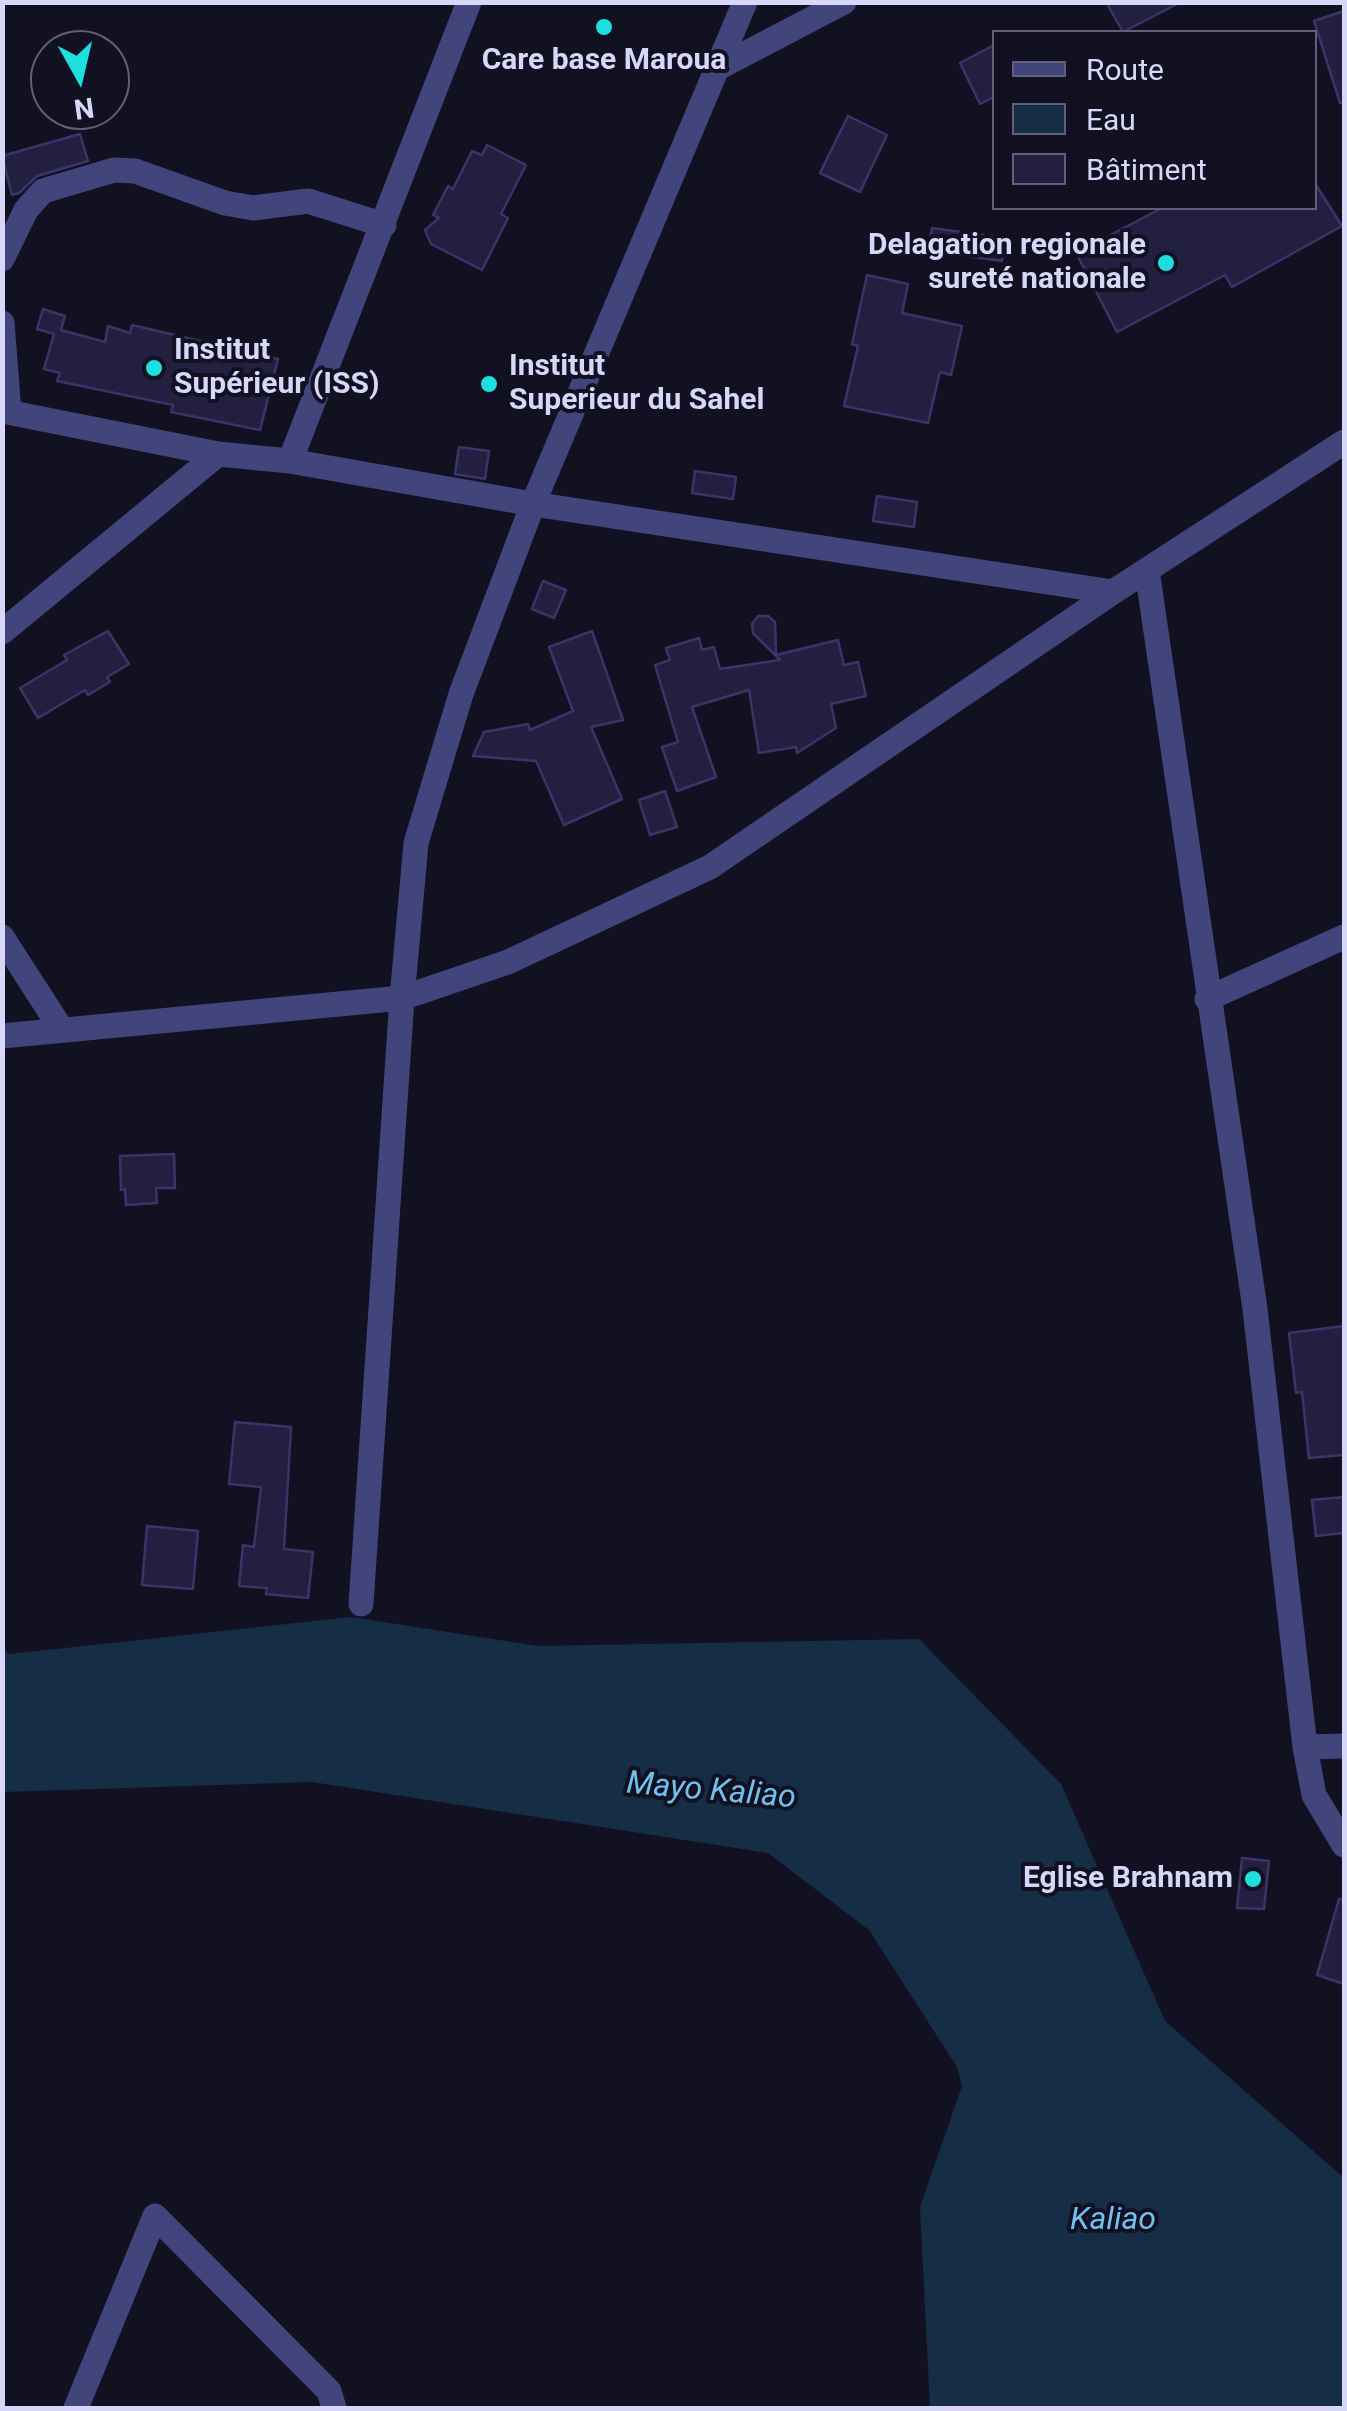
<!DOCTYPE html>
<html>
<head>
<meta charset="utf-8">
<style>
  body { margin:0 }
  #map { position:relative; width:1347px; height:2411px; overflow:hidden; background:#121122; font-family:Roboto,sans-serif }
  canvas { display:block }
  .frame { position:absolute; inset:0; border:5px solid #d8d7fa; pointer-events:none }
  .legend { position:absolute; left:992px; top:30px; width:325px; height:180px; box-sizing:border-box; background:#121122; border:2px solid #616078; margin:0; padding:12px 18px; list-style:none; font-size:30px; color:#d8d7fa }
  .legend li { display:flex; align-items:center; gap:20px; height:50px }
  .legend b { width:50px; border:2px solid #616078 }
  .north { position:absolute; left:30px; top:30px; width:100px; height:100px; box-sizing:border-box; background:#121122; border:2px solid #616078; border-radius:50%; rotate:172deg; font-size:28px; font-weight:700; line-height:40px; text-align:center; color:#d8d7fa }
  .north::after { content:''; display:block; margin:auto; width:35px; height:45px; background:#1ddfdf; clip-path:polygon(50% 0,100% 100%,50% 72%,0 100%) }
</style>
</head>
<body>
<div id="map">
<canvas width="1347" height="2411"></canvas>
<div class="frame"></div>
<ul class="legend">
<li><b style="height:12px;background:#42457b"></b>Route</li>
<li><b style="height:28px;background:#162d46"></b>Eau</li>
<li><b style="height:28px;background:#231f40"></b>Bâtiment</li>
</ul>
<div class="north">N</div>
</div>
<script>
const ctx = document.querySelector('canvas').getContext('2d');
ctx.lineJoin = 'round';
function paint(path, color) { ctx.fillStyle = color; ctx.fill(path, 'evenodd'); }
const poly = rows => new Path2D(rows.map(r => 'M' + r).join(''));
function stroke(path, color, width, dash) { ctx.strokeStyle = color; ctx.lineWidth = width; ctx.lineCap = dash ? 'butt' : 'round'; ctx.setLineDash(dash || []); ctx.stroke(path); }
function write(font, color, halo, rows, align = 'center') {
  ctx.font = font + ' Roboto,sans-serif'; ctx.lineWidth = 8; ctx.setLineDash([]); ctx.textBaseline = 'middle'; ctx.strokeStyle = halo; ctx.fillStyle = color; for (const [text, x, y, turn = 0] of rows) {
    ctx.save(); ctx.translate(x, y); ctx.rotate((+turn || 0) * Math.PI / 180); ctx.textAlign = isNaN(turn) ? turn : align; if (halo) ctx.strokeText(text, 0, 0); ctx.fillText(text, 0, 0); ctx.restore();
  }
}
paint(poly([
  [351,1617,538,1646,919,1639,1061,1784,1165,2021,1344,2178,1344,2408,930,2408,920,2207,962,2086,957,2067,869,1930,768,1853,312,1782,3,1792,3,1650,10,1654]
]), '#162d46');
const building = poly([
  [1106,2,1181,2,1123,32,1106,2],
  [1344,11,1344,102,1340,103,1314,21,1344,11],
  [994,45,994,97,980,104,960,63,994,45],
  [848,116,887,135,860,192,820,173,848,116],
  [80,134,88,161,37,176,19,193,12,195,2,156,80,134],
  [487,145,526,165,501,214,508,218,482,270,431,244,425,230,439,218,433,215,448,186,453,189,472,151,482,155,487,145],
  [1314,182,1342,226,1232,287,1225,275,1117,332,1076,253,1162,208,1314,208,1314,182],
  [932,228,1006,238,1002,261,928,251,932,228],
  [867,275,908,284,902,313,962,326,951,375,940,372,928,423,844,406,858,346,852,344,867,275],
  [43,309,65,316,61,330,105,342,108,326,130,333,132,325,278,359,260,430,171,412,173,405,57,381,60,373,44,369,54,334,37,329,43,309],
  [459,447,489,451,485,479,455,474,459,447],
  [695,471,736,477,733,499,692,493,695,471],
  [877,496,917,502,914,527,873,521,877,496],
  [543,581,566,590,554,618,532,609,543,581],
  [758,616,768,616,775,622,776,655,838,640,844,665,858,662,866,696,831,704,836,728,797,753,796,747,759,753,749,690,692,707,716,777,677,791,662,747,678,742,655,665,670,660,666,648,699,638,702,650,714,647,720,669,780,660,753,633,752,624,758,616],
  [108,631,129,664,107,677,110,682,88,695,85,690,38,718,20,688,67,660,64,655,108,631],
  [592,631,623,720,591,727,622,799,564,825,536,761,473,756,484,732,528,724,530,730,573,711,549,647,592,631],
  [665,791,677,827,650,835,639,800,665,791],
  [174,1154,175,1188,156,1188,157,1203,126,1205,125,1189,121,1190,120,1156,174,1154],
  [1344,1326,1344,1455,1309,1458,1302,1392,1296,1393,1289,1333,1344,1326],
  [235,1422,291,1427,284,1549,313,1552,308,1598,266,1594,267,1588,239,1586,243,1545,254,1547,261,1487,229,1484,235,1422],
  [1344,1497,1344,1533,1316,1536,1312,1500,1344,1497],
  [147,1526,198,1531,193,1589,142,1585,147,1526],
  [1242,1858,1269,1861,1264,1909,1237,1908,1242,1858],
  [1339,1899,1344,1899,1344,1984,1317,1975,1339,1899]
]);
paint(building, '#231f40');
stroke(building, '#3a3469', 2.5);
stroke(poly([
  [718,68,844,2],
  [2,259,26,210,43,191,114,170,135,171,225,203,253,208,308,201,384,225],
  [2,323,9,412],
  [2,411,218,454,290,461,533,504,1113,592],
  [290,461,469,2],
  [1147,570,1255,1309,1305,1747,1314,1795,1344,1845],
  [2,632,218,454],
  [2,937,62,1030],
  [1207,999,1344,937],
  [2,1036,402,998,508,962,710,867,1113,592,1344,442],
  [361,1604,402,998,416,843,461,694,533,504,745,2],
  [1305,1747,1344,1746],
  [76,2408,155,2216,329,2391,334,2408]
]), '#42457b', 25);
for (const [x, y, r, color] of [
  [604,27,10,"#1ddfdf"],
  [1166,263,10,"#1ddfdf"],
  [154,368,10,"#1ddfdf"],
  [489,384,10,"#1ddfdf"],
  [1253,1879,10,"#1ddfdf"]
]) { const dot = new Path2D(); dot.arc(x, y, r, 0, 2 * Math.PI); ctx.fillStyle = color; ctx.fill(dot); stroke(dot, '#121122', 4); }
write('bold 30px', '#d8d7fa', '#121122', [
  ["Care base Maroua",604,61,"center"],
  ["Delagation regionale",1146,246],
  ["sureté nationale",1146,280],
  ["Institut",174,351,"left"],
  ["Supérieur (ISS)",174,385,"left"],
  ["Institut",509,367,"left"],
  ["Superieur du Sahel",509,401,"left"],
  ["Eglise Brahnam",1233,1879]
], 'right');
write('italic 32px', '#72c0ed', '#121122', [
  ["Mayo Kaliao",711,1792,5],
  ["Kaliao",1113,2221]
]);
</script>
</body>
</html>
